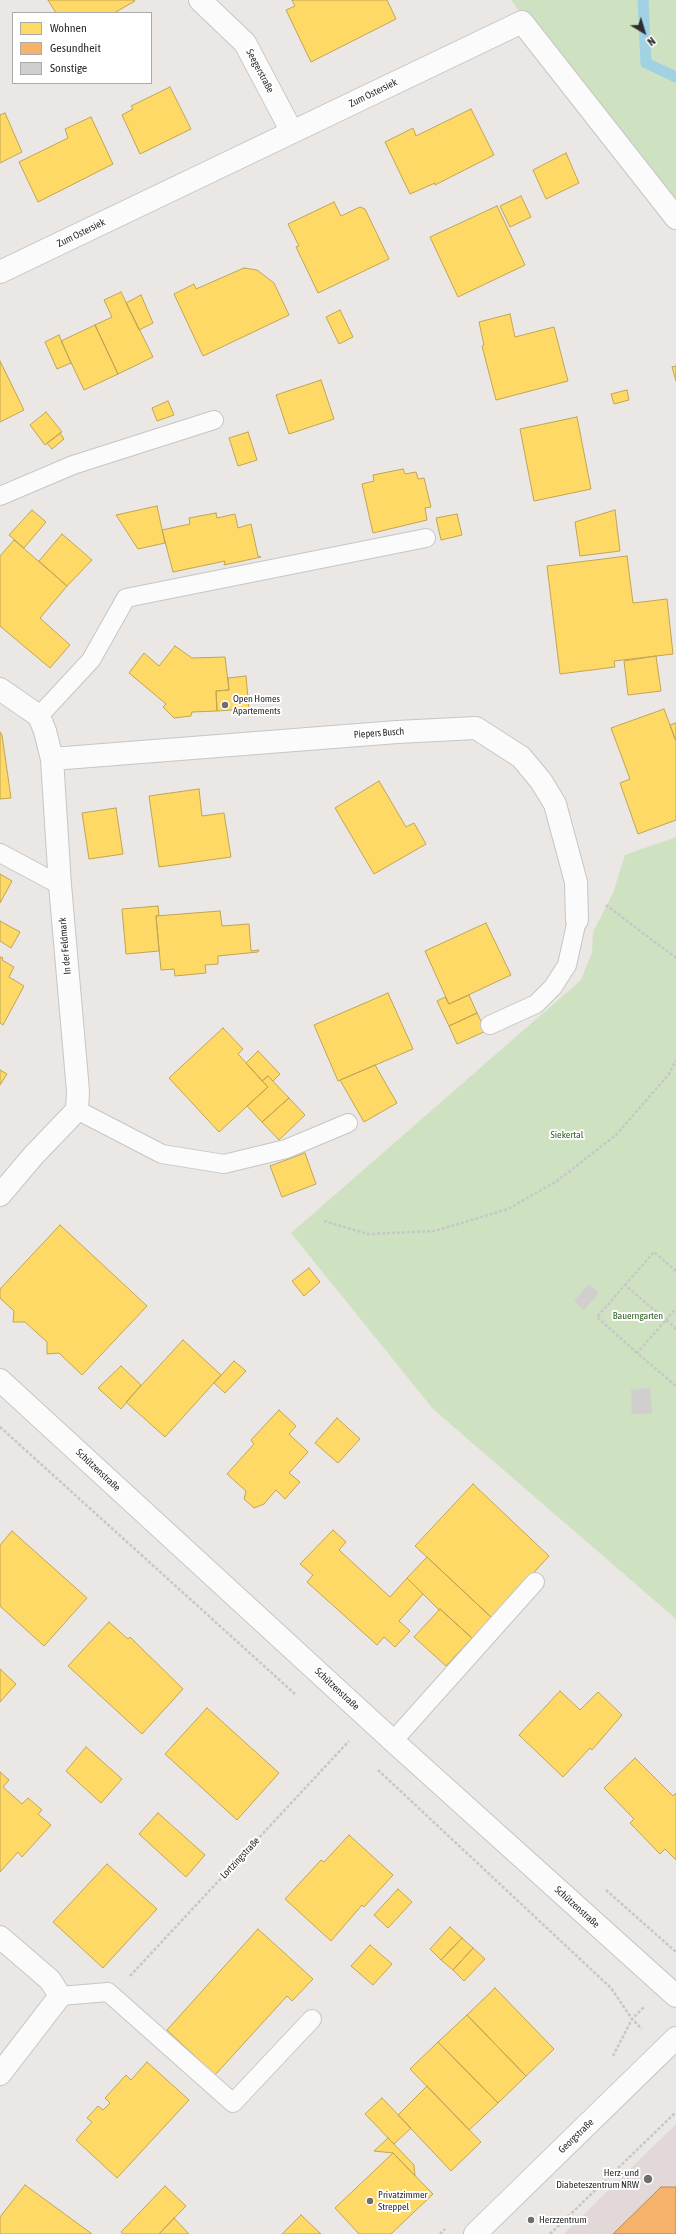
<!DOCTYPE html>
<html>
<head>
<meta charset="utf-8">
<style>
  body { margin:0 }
  #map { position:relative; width:676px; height:2234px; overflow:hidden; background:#eae7e4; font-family:"Asap Condensed",sans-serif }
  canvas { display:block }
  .legend { position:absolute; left:12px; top:12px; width:140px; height:72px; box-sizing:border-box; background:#fff; border:1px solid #ababab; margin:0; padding:5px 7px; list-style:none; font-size:12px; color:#2d2d2d }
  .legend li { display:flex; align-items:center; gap:8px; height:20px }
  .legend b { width:20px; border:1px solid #ababab }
  .north { position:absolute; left:624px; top:12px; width:40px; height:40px; -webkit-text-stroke:3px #fff; paint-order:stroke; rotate:142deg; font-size:11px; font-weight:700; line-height:16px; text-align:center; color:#2d2d2d }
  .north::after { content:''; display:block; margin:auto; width:14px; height:18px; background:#2d2d2d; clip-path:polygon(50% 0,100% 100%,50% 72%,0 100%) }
</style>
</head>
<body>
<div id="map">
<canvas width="676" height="2234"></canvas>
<ul class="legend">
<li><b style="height:11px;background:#ffd966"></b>Wohnen</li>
<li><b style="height:11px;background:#f6b26b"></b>Gesundheit</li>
<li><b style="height:11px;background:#d1cfcd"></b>Sonstige</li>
</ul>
<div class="north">N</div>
</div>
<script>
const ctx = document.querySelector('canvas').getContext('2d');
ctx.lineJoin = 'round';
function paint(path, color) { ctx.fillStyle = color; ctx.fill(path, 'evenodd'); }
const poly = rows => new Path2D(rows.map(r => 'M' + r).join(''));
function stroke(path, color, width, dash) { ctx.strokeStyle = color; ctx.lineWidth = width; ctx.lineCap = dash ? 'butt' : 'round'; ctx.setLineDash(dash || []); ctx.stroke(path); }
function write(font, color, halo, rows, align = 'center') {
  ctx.font = font + ' "Asap Condensed",sans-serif'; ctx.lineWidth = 4; ctx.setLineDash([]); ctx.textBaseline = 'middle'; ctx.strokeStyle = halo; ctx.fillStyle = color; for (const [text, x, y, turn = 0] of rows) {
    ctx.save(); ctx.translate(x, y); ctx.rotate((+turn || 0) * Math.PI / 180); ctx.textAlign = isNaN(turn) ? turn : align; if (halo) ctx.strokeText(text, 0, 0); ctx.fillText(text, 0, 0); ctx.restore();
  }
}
paint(poly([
  [676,2124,676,2234,564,2234]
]), '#e2d8d7');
paint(poly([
  [511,0,676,0,676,211],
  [676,837,676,1619,433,1409,291,1233,581,980,592,952,593,932,613,893,625,855]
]), '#cee2c1');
const homes = poly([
  [48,0,134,0,135,1,114,13,56,13,48,0],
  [292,0,387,0,396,19,311,62,286,10,295,6,292,0],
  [170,87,191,129,140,154,122,115,133,109,131,106,170,87],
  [471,109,494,155,435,185,435,183,410,194,385,142,413,128,416,136,471,109],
  [5,113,22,152,0,163,0,115,5,113],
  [91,117,113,164,38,202,19,162,68,138,65,129,91,117],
  [566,153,579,183,546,199,533,170,566,153],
  [521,196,531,217,510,227,500,206,521,196],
  [334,202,341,216,360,207,365,209,389,259,318,293,296,247,299,246,288,224,334,202],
  [497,206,525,265,458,297,430,237,497,206],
  [244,268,257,270,274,283,289,315,203,356,174,294,194,284,196,289,244,268],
  [121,292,153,357,118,374,95,325,112,317,104,300,121,292],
  [141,295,153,323,139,330,126,303,141,295],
  [340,310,353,337,339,344,326,317,340,310],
  [510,314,515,337,554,327,568,381,496,400,482,346,484,345,479,322,510,314],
  [95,325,118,374,84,390,61,341,95,325],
  [59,335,71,363,57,369,45,342,59,335],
  [0,361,24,410,0,422,0,361],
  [676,366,676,381,672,367,676,366],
  [321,380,334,419,289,434,276,395,321,380],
  [627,390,629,400,614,404,611,394,627,390],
  [168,401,174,415,157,421,152,408,168,401],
  [46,412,62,432,45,445,30,425,46,412],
  [577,417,591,489,534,501,520,429,577,417],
  [248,432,257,460,238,466,229,438,248,432],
  [60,433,64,439,52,449,47,443,60,433],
  [403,469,405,474,416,472,418,479,424,478,431,507,425,508,427,520,373,533,362,484,374,481,373,475,403,469],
  [157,506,165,543,138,549,116,515,157,506],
  [32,510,46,522,24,548,9,535,32,510],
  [615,510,620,551,580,556,575,522,615,510],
  [216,513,217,518,235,514,238,528,251,524,258,556,261,557,224,565,225,561,173,572,162,530,190,524,189,518,216,513],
  [457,514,462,535,441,540,436,518,457,514],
  [62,534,92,560,67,586,39,561,62,534],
  [14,540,67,586,40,618,70,645,50,668,0,626,0,556,14,540],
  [627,556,633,603,667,599,673,654,614,661,615,667,560,674,547,566,627,556],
  [175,646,192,658,225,657,229,690,216,691,217,711,192,712,191,716,174,718,163,707,166,704,129,673,144,653,159,666,175,646],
  [656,656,661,691,628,695,624,661,656,656],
  [246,676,249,709,217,711,216,691,229,690,228,678,246,676],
  [664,709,676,741,676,820,638,834,620,783,630,779,611,728,664,709],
  [676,723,676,738,675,739,670,725,676,723],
  [0,732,2,735,11,798,0,799,0,732],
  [379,781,406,827,414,823,426,844,374,874,335,808,379,781],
  [199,789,202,816,224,813,231,857,159,867,149,796,199,789],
  [116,808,123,854,89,859,82,813,116,808],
  [0,874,12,881,0,903,0,874],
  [158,906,159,915,156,916,159,951,126,954,122,909,158,906],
  [220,911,222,926,249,924,251,951,259,950,258,952,218,956,218,964,205,965,206,973,175,976,174,969,161,970,156,916,220,911],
  [0,921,20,932,11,948,0,941,0,921],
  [486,923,511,975,449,1004,425,951,486,923],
  [0,957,3,958,2,960,14,967,9,977,24,986,3,1025,0,1023,0,957],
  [388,993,413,1049,338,1081,314,1025,388,993],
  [469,995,477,1013,449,1026,437,1001,445,997,449,1004,469,995],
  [477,1013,486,1031,457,1044,449,1026,477,1013],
  [223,1028,243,1049,238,1054,268,1087,219,1132,169,1078,223,1028],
  [258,1051,280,1074,273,1081,268,1076,262,1081,246,1063,258,1051],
  [375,1065,397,1103,364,1122,340,1080,375,1065],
  [0,1070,7,1074,0,1085,0,1070],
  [268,1076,289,1098,262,1122,247,1106,268,1087,262,1081,268,1076],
  [289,1098,305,1115,279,1140,262,1122,289,1098],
  [305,1153,316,1184,282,1197,270,1166,305,1153],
  [60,1225,147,1306,82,1375,59,1353,47,1354,47,1342,25,1322,13,1322,14,1311,0,1298,0,1289,60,1225],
  [309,1268,320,1282,304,1296,292,1281,309,1268],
  [183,1340,221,1375,165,1437,126,1402,183,1340],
  [234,1361,246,1371,225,1393,214,1383,234,1361],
  [121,1366,141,1385,121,1409,98,1388,121,1366],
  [279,1410,296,1426,289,1434,308,1452,289,1473,300,1482,285,1499,276,1490,264,1504,254,1508,244,1499,246,1491,227,1474,254,1444,251,1440,279,1410],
  [337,1418,360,1439,338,1463,315,1443,337,1418],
  [473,1484,549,1556,492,1618,415,1546,473,1484],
  [333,1530,346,1542,339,1550,390,1597,407,1578,423,1594,399,1621,410,1631,395,1647,384,1637,377,1645,307,1582,313,1575,300,1564,333,1530],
  [12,1531,87,1598,44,1646,0,1606,0,1545,12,1531],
  [427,1557,492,1618,472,1638,440,1609,439,1610,407,1578,427,1557],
  [440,1609,472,1638,446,1666,414,1637,440,1609],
  [109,1622,128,1639,130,1637,183,1689,142,1734,68,1666,109,1622],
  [0,1669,16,1684,0,1702,0,1669],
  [560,1691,580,1710,598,1692,622,1715,592,1750,590,1748,563,1777,519,1735,560,1691],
  [207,1708,279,1773,237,1820,165,1754,207,1708],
  [86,1747,122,1779,101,1803,66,1771,86,1747],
  [635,1758,673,1796,676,1793,676,1860,665,1849,660,1854,630,1823,634,1819,604,1788,635,1758],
  [0,1772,9,1780,3,1787,22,1804,28,1798,42,1810,38,1814,51,1825,22,1857,18,1852,0,1872,0,1772],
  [158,1813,205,1855,186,1877,139,1834,158,1813],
  [349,1835,393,1875,364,1907,362,1905,331,1941,285,1899,321,1860,324,1862,349,1835],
  [107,1864,157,1909,103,1968,53,1922,107,1864],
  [398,1889,412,1902,388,1928,374,1915,398,1889],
  [450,1927,462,1938,441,1960,430,1949,450,1927],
  [258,1929,313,1979,292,2001,287,1996,215,2075,167,2030,258,1929],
  [462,1938,473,1948,453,1970,441,1960,462,1938],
  [370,1945,392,1964,373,1985,351,1966,370,1945],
  [473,1948,485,1959,464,1981,453,1970,473,1948],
  [495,1988,554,2049,526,2076,467,2015,495,1988],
  [467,2015,526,2076,498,2103,438,2042,467,2015],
  [438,2042,498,2103,469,2130,410,2069,438,2042],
  [147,2062,189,2100,117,2178,76,2140,92,2122,87,2118,98,2106,103,2110,110,2103,105,2098,126,2075,131,2080,147,2062],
  [427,2086,481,2142,451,2171,398,2115,427,2086],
  [382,2098,411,2128,394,2144,365,2114,382,2098],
  [388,2138,414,2165,415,2176,393,2153,374,2151,388,2138],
  [393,2153,433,2194,391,2234,359,2234,335,2208,393,2153],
  [25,2185,92,2234,0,2234,0,2217,25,2185],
  [165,2186,186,2206,159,2234,123,2234,121,2232,165,2186],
  [301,2215,321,2234,282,2234,301,2215],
  [174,2218,188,2233,189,2234,159,2234,174,2218]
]);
paint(homes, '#ffd966');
stroke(homes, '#c0a555', 1);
const health = poly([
  [661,2187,676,2187,676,2234,613,2234,661,2187]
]);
paint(health, '#f6b26b');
stroke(health, '#ba8a58', 1);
stroke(poly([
  [643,0,646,63,676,77]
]), '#a0d2e3', 11);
const building = poly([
  [589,1284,599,1293,584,1310,574,1301,589,1284],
  [650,1388,652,1413,632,1414,631,1390,650,1388]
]);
paint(building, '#d1cfcd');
stroke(building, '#d5d3d0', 1);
const lane = poly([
  [0,496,73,465,214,420],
  [39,716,91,660,126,598,426,538],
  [0,853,60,885],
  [490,1025,536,1004,553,987,567,965,577,920],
  [77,1110,162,1154,224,1164,286,1149,348,1123],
  [393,1741,535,1582],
  [60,1996,108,1992,233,2103,312,2019]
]);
const street = poly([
  [200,0,245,43,292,132],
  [0,272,522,22,676,218],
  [0,689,39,716,45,731,52,759,60,885,78,1091,77,1110,33,1156,0,1195],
  [52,759,397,732,476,728,521,757,541,781,555,804,576,882,577,920],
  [0,1380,393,1741,676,1996],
  [0,1937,50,1980,60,1996,0,2074],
  [475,2234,676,2038]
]);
stroke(lane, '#c6c6c6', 20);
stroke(street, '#c6c6c6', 24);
stroke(poly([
  [606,905,676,958],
  [324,1221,368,1234,435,1231,508,1209,557,1181,616,1135,669,1074,676,1060],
  [625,1285,654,1252,676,1271],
  [676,1329,666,1320,637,1353,676,1386],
  [637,1353,597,1317,625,1285,666,1320,676,1308],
  [0,1427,295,1694],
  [378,1770,611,1988,632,2019,642,2029],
  [606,1890,676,1952],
  [130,1976,349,1741],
  [613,2056,632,2019,644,2007],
  [440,2234,445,2229],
  [550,2234,676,2112]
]), '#c7c7c7', 2.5, [3, 2]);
stroke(lane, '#fcfbfb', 18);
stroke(street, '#fcfbfb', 22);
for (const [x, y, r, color] of [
  [225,705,4,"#6f6e6d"],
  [648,2179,5,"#6f6e6d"],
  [370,2201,4,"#6f6e6d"],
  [531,2220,4,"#6f6e6d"]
]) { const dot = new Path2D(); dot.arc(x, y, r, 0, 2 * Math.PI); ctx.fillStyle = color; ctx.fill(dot); stroke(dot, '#fff', 1.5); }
write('10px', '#2d2d2d', '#fff', [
  ["Seegerstraße",260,71,62],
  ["Zum Ostersiek",373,93,-26],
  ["Zum Ostersiek",81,233,-26],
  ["Piepers Busch",379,733,-4],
  ["In der Feldmark",65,946,-95],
  ["Schützenstraße",98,1470,43],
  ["Schützenstraße",337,1689,43],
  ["Lortzingstraße",240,1858,-47],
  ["Schützenstraße",577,1907,42],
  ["Georgstraße",576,2136,-44]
]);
write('10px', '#2d2d2d', '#fff', [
  ["Open Homes",233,699],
  ["Apartements",233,711],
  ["Herz- und",639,2173,"right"],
  ["Diabeteszentrum NRW",639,2185,"right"],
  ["Privatzimmer",378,2195],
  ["Streppel",378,2207],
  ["Herzzentrum",539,2220]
], 'left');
write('10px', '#316323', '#fff', [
  ["Siekertal",567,1135],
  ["Bauerngarten",638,1316]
]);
</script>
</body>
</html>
